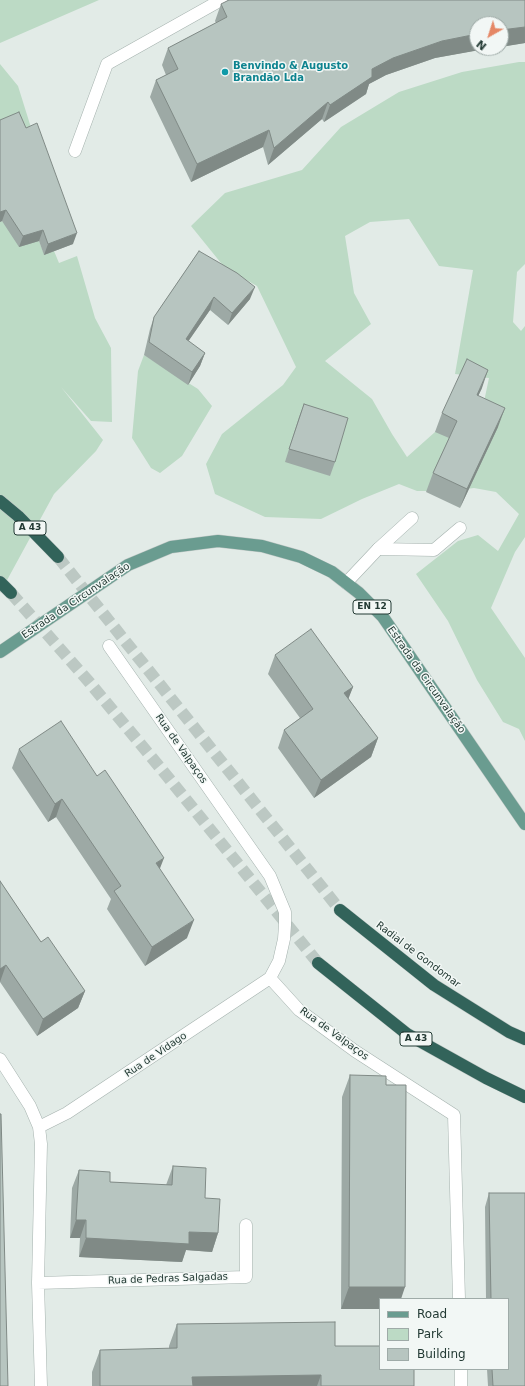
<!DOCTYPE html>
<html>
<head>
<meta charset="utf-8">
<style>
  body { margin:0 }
  #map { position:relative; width:525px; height:1386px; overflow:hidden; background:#e2ebe7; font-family:"DejaVu Sans",sans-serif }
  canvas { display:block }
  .legend { position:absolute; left:379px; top:1298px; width:130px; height:72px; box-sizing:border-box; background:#f2f7f5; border:1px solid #9faba8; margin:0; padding:5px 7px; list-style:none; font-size:12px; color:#233a34 }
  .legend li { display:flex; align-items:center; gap:8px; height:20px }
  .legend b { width:20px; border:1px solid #9faba8 }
  .north { position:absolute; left:469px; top:16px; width:40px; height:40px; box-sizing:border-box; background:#f2f7f5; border:1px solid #9faba8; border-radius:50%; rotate:219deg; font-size:11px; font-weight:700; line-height:16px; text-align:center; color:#233a34 }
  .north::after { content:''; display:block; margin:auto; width:14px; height:18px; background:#e58765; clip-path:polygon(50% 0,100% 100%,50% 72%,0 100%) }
</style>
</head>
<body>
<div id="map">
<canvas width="525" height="1386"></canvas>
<ul class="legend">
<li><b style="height:5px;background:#6a9c90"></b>Road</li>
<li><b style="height:11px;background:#bcdac5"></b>Park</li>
<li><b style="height:11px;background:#b7c5c0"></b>Building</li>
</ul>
<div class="north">N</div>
</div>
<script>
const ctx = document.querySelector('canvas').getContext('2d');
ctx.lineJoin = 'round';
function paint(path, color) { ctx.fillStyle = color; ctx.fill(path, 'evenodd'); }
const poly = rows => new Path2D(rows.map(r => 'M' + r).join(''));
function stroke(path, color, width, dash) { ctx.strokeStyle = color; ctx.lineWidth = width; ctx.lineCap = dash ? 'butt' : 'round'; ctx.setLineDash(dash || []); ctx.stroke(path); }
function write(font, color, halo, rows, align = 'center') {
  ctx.font = font + ' "DejaVu Sans",sans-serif'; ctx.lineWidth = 3; ctx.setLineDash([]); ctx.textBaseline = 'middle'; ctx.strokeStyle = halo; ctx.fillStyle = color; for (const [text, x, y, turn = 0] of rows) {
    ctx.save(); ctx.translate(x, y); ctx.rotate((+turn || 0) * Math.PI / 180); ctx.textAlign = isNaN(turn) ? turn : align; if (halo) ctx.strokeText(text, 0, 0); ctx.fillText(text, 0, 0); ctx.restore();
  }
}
paint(poly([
  [0,0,99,0,0,43],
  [519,62,525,62,525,264,517,272,513,322,521,331,525,326,525,537,515,552,491,608,525,658,525,741,519,729,503,722,477,680,448,621,416,574,458,541,478,535,498,551,519,514,496,492,474,488,452,491,417,491,399,484,362,499,321,519,265,517,215,494,206,464,222,434,283,385,296,367,257,286,225,268,191,226,225,193,302,170,341,127,399,92,462,72],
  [409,219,439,266,473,270,455,374,489,378,478,430,444,424,407,457,392,434,372,399,325,361,371,324,354,293,345,236,370,222],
  [0,64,18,86,33,134,0,129],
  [2,221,39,241,44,254,54,251,59,263,77,256,95,318,111,348,112,422,91,421,61,387,103,440,96,451,54,494,0,593,0,222],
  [144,355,198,389,212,406,182,456,160,473,151,468,132,438,138,371]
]), '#bcdac5');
stroke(poly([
  [58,557,340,910],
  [11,593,90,683,167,776,318,963]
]), '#bcc8c3', 12, [12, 6]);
const lane = poly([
  [75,151,107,64,221,0],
  [378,549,434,550,460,528]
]);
const street = poly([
  [346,583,378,549,412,518],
  [109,646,270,876,285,912,285,925,284,939,279,961,270,978,299,1010,355,1051,454,1115,459,1299],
  [0,1059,30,1106,39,1127,41,1144,38,1283,41,1386],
  [39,1127,67,1113,270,978],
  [38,1283,246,1277,246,1225],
  [461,1369,461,1386]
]);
const primary = poly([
  [0,652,128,565,171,547,218,541,262,546,301,557,332,572,359,593,383,617,525,824]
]);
const highway = poly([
  [0,501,18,516,58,557],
  [0,582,11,593],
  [340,910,434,985,509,1032,525,1039],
  [318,963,407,1034,486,1078,525,1097]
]);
stroke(lane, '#a5b2ae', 13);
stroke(street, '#a5b2ae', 13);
stroke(primary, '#c1c8c6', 13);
stroke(highway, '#c1c8c6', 13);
stroke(lane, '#fff', 12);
stroke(street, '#fff', 12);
stroke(primary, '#6a9c90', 12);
stroke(highway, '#32635a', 12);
paint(poly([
  [525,0,525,43,473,51,435,58,386,75,369,84,366,94,324,122,322,119,268,165,263,147,191,182,150,97,156,80,166,75,162,65,168,48,216,23,215,21,221,4],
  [0,120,73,244,44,255,39,241,19,247,2,221,0,222],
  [199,251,250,299,228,325,210,310,188,341,205,353,200,366,188,385,144,355,150,329,154,317],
  [482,388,478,396,498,427,460,508,426,492,433,473,449,438,435,432,442,413],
  [304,404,335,462,330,476,285,462,299,417],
  [275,655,353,687,348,698,378,738,371,757,314,798,278,748,284,730,300,718,268,674],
  [19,749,160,869,187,938,145,966,107,909,111,899,56,817,48,822,12,768],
  [0,881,41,942,85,991,78,1008,37,1036,0,982],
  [350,1075,386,1085,405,1287,341,1309,342,1097],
  [173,1166,205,1198,218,1233,212,1252,186,1250,182,1262,79,1257,80,1238,70,1238,72,1188,79,1170,110,1182,166,1185],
  [489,1193,525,1386,488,1386,487,1369,508,1369,508,1299,486,1299,485,1207],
  [177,1324,335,1346,414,1386,92,1386,92,1372,100,1350,169,1349,169,1346]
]), '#9da9a5');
paint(poly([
  [525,27,525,43,501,47,501,30],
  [477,34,477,48,491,48,435,58,386,75,369,84,366,94,324,122,330,105,372,69,393,58,442,41],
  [328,102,322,119,268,165,274,148],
  [269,130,263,147,191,182,197,164],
  [6,210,2,221,0,222,0,212],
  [43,230,39,241,19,247,23,236],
  [77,233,73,244,44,255,48,244],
  [255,287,250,299,228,325,232,313],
  [214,297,210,310,181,352,186,339],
  [205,353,200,366,188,385,192,372],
  [488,370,482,388,470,413,477,395],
  [505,408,498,427,460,508,467,489],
  [353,687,346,705,344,693],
  [378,738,371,757,314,798,321,780],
  [62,799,56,817,48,822,55,804],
  [164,858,157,876,156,863],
  [194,920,187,938,145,966,152,947],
  [6,965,0,982,0,969],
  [85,991,78,1008,37,1036,43,1019],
  [76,1220,86,1220,80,1238,70,1238],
  [189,1232,218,1233,212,1252,186,1250,182,1262,79,1257,86,1238],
  [349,1287,405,1287,401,1299,380,1299,380,1309,341,1309],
  [321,1375,317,1386,189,1386,192,1377]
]), '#808a86');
const building = poly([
  [229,0,525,0,525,27,501,30,501,24,477,24,477,34,442,41,393,58,372,69,372,77,330,105,328,102,274,148,269,130,197,164,156,80,178,69,168,48,227,17,221,4,229,0],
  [19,112,26,128,37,123,77,233,48,244,43,230,23,236,6,210,0,212,0,120,19,112],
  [199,251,237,273,255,287,232,313,214,297,186,339,205,353,192,372,149,342,154,317,199,251],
  [467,359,488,370,477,395,505,408,467,489,433,473,457,421,442,413,467,359],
  [304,404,348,418,335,462,289,449,304,404],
  [311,629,353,687,344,693,378,738,321,780,284,730,313,709,275,655,311,629],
  [61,721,97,776,105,770,164,858,156,863,194,920,152,947,114,891,121,886,62,799,55,804,19,749,61,721],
  [0,881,41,942,48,937,85,991,43,1019,6,965,0,969,0,881],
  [350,1075,386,1076,386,1085,406,1085,405,1287,349,1287,350,1075],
  [0,1114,1,1114,8,1386,0,1386,0,1114],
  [173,1166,206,1168,205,1198,220,1199,218,1233,189,1232,189,1244,86,1238,86,1220,76,1220,79,1170,110,1172,110,1182,172,1185,173,1166],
  [489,1193,525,1193,525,1386,493,1386,492,1369,508,1369,508,1299,491,1299,489,1193],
  [335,1322,335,1346,380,1346,380,1369,414,1369,414,1386,321,1386,321,1375,192,1377,193,1386,100,1386,100,1350,177,1348,177,1324,335,1322]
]);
paint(building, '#b7c5c0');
stroke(building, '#808a86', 1);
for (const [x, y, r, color] of [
  [225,72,4,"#0f9aa8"]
]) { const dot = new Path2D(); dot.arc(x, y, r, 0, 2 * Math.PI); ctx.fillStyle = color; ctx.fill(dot); stroke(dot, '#f2f7f5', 1.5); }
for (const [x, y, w] of [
  [30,528,32],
  [372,607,38],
  [416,1039,32]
]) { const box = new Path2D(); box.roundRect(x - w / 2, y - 7, w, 14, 3); ctx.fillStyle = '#f2f7f5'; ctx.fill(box); stroke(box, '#233a34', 1); }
write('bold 9px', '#233a34', null, [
  ["A 43",30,528],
  ["EN 12",372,607],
  ["A 43",416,1039]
]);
write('bold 10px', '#0d838f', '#f2f7f5', [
  ["Benvindo & Augusto",233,66],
  ["Brandão Lda",233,78]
], 'left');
write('10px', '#233a34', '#f2f7f5', [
  ["Estrada da Circunvalação",76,601,-34],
  ["Estrada da Circunvalação",426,680,55],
  ["Rua de Valpaços",181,749,55],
  ["Radial de Gondomar",418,955,37],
  ["Rua de Valpaços",334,1034,36],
  ["Rua de Vidago",156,1055,-34],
  ["Rua de Pedras Salgadas",168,1279,-2]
]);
</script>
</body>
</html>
